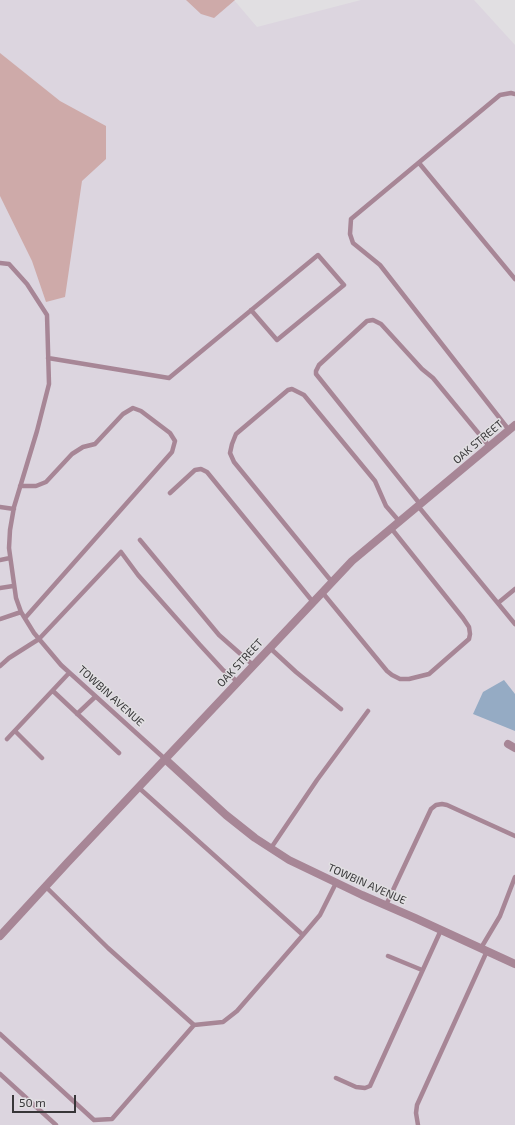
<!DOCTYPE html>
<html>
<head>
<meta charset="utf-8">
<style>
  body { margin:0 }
  #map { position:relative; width:515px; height:1125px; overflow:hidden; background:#e1dfe2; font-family:"Exo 2",sans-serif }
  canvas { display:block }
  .scale { position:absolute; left:12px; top:1095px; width:64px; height:18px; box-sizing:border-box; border:2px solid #373638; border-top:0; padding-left:5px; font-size:12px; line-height:14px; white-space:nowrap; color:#373638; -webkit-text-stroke:3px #e1dfe2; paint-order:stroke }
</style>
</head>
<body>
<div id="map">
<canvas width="515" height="1125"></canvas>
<div class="scale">50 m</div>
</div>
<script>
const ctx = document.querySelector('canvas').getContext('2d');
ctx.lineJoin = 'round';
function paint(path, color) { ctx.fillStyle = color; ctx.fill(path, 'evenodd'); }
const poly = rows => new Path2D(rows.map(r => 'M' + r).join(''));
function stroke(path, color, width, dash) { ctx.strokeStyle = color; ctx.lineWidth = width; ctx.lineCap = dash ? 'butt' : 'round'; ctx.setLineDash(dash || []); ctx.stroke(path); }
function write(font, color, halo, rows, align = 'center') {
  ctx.font = font + ' "Exo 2",sans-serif'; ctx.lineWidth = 3; ctx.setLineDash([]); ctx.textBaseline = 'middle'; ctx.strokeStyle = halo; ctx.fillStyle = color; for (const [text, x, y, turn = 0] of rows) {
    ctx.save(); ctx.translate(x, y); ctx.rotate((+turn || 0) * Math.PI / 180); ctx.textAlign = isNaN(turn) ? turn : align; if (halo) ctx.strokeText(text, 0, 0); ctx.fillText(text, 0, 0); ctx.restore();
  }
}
paint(poly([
  [0,0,234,0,257,27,361,0,474,0,515,45,515,1125,0,1125]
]), '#dcd5df');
paint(poly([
  [186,0,235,0,214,18,201,14],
  [0,53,60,101,106,126,106,159,82,181,65,297,46,302,32,261,0,196]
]), '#ceaaa9');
paint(poly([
  [504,680,515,694,515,731,473,714,483,692]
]), '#95abc4');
stroke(poly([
  [419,163,515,279],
  [0,263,9,264,27,284,47,315,49,384,37,431,14,507,10,530,9,548,16,598,21,612,34,633,61,665,165,759],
  [48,358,169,378,318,255,344,285,277,340,251,310],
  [509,430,380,265,353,243,350,234,351,219,500,95,511,93,515,94],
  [20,486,36,486,46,482,72,454,83,447,95,444,123,414,133,408,141,411,170,433,175,441,172,452,25,618],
  [170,493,195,470,201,469,207,472,313,602],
  [420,504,316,374,316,371,319,365,367,321,373,320,381,324,422,369,433,378,489,446],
  [418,506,515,624],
  [0,507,14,509],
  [140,540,219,635,253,665],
  [0,560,10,558],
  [332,582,234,462,230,453,232,444,236,434,288,390,292,389,304,395,375,481,386,506,399,521],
  [0,588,13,586],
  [322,592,387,671,392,675,400,679,409,679,429,674,469,639,470,634,469,627,463,618,391,528],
  [498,603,515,589],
  [0,619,21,612],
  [270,648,296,672,341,709],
  [0,666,9,658,39,639,121,552,138,575,200,645,223,670,238,682],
  [53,691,119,753],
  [77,714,95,697],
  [15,731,42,758],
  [7,739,69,673],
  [271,848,317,780,368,711],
  [45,886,108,948,194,1025],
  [386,905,431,809,436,805,442,804,447,805,515,836],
  [303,935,320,915,336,883],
  [481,948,500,916,515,877],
  [388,956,422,970],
  [0,1034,94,1120,112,1119,194,1025,223,1022,237,1011,303,935,138,787],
  [0,1074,56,1125],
  [336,1078,356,1087,365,1088,370,1086,441,930],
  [418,1125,416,1113,417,1105,487,951]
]), '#a78696', 4.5);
stroke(poly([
  [508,744,515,748]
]), '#a78696', 8);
stroke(poly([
  [165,759,226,815,255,838,289,860,362,895,415,918,515,964],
  [0,936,68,862,352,561,515,425]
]), '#a78696', 8);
write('11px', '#373638', '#e1dfe2', [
  ["OAK STREET",478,442,-40],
  ["OAK STREET",240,663,-47],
  ["TOWBIN AVENUE",111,696,42],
  ["TOWBIN AVENUE",367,884,24]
]);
</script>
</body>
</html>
